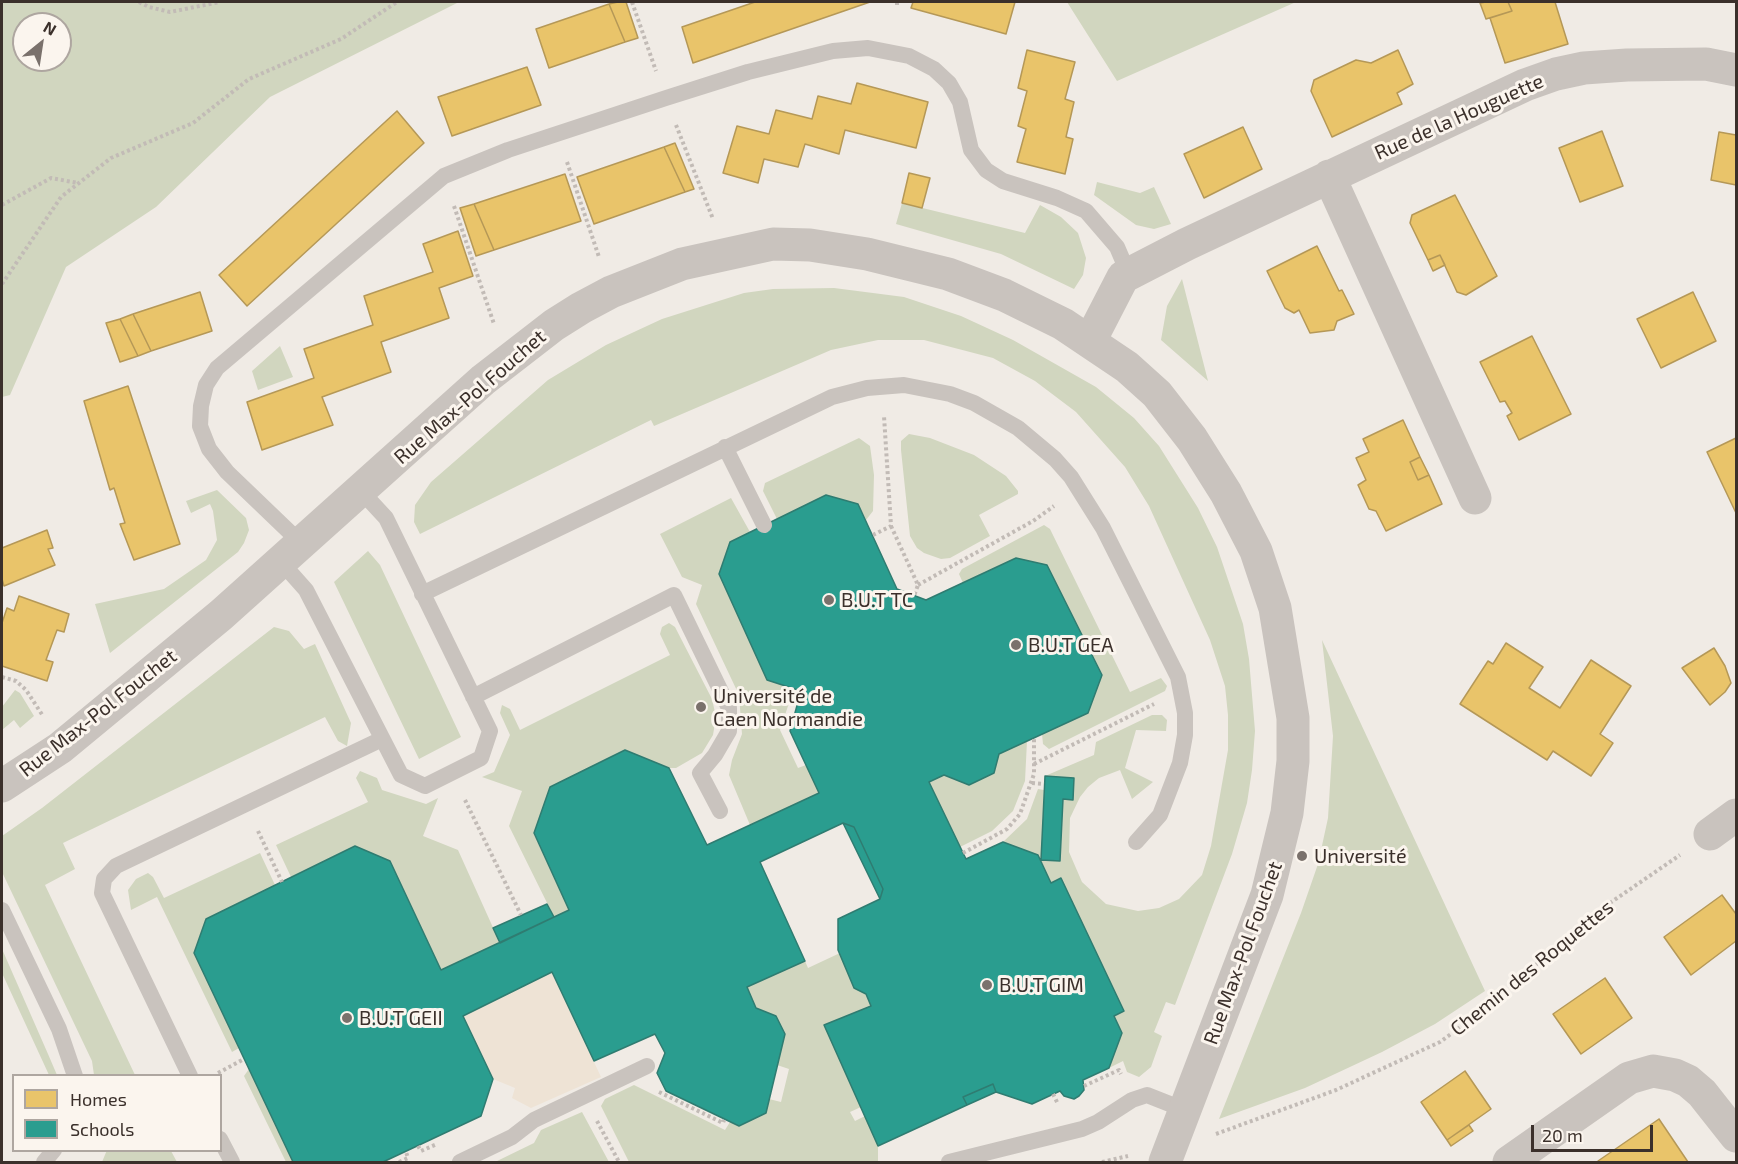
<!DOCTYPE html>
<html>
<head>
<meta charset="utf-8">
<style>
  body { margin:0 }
  #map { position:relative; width:1738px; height:1164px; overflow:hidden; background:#f0ebe5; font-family:"Exo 2",sans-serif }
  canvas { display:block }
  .frame { position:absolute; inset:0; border:3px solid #3b302b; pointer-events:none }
  .legend { position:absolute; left:12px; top:1074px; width:210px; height:78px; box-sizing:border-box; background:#fbf5ee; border:2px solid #aea6a0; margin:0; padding:8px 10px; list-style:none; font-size:18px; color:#3b302b }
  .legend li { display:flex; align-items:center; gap:12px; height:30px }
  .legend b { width:30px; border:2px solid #aea6a0 }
  .north { position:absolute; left:12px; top:12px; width:60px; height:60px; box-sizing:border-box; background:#fbf5ee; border:2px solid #aea6a0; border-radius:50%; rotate:30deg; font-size:16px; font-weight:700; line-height:24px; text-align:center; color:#3b302b }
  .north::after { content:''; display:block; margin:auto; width:21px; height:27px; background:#7a716c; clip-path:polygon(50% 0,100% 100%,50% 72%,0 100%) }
  .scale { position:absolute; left:1531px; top:1125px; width:122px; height:27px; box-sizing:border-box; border:3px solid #3b302b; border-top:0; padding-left:8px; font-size:18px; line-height:21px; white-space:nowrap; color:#3b302b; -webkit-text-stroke:4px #fbf5ee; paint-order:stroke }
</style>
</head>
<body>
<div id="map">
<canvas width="1738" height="1164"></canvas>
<div class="frame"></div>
<ul class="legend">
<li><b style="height:16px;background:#e9c46a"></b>Homes</li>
<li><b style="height:16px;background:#2a9d8f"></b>Schools</li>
</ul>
<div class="north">N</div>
<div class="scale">20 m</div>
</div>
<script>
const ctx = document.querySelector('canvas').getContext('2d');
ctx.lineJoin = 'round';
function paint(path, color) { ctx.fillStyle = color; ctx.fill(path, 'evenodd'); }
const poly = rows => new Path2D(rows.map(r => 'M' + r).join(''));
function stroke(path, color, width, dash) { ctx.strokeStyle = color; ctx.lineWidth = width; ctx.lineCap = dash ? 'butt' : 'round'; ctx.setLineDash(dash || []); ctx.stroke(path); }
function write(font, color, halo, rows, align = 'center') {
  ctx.font = font + ' "Exo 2",sans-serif'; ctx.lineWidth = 6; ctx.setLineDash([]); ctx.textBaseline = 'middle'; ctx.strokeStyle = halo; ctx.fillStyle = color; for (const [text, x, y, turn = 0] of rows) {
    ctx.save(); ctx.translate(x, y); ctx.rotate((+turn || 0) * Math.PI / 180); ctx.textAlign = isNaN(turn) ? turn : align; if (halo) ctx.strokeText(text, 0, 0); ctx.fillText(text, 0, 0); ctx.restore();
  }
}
paint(poly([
  [2,2,459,2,270,97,156,207,66,267,10,395,2,397],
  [24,24,60,24,60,60,24,60],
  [1067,2,1296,2,1117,81],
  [1097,182,1140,193,1154,187,1171,224,1154,229,1136,225,1094,195],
  [902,203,1025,233,1040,205,1061,217,1078,233,1086,258,1083,275,1074,289,1001,254,896,224],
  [1182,279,1208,381,1161,340,1167,306],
  [834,288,904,297,961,316,1013,340,1096,387,1134,418,1159,446,1198,508,1217,547,1243,624,1249,659,1255,731,1252,770,1247,803,1232,854,1175,1005,1166,1002,1154,1032,1162,1036,1151,1067,1139,1077,1127,1072,1123,1061,1109,1068,1122,1033,1114,1016,1123,1011,1051,883,1041,860,1038,855,1003,842,1027,819,1038,789,1044,790,1041,860,1063,799,1073,799,1074,778,1045,776,1094,755,1096,742,1152,715,1162,715,1167,720,1166,731,1136,730,1125,768,1153,782,1132,799,1120,770,1099,778,1088,787,1080,797,1070,818,1069,852,1082,882,1106,904,1138,911,1159,908,1179,899,1202,875,1211,846,1228,750,1228,715,1225,686,1210,640,1149,506,1125,467,1076,412,1035,381,993,358,924,340,878,340,831,350,654,426,651,420,420,534,414,522,415,505,431,482,548,380,606,345,662,319,744,293,773,289],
  [280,346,293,377,258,390,252,371],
  [909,434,930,438,974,455,1006,476,1018,491,1018,494,979,515,990,536,950,558,941,559,924,553,917,548,910,536,901,450,901,441],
  [859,438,870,446,874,475,873,511,866,520,858,504,826,495,777,519,763,491,765,483],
  [217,490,246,518,249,530,244,543,238,552,110,653,95,604,164,589,206,560,217,540,213,511,210,504,191,513,186,501],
  [731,498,750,532,730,542,719,574,767,680,794,688,780,730,798,768,806,765,819,793,750,825,729,775,732,760,742,734,739,695,696,604,702,585,682,577,660,534],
  [1044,525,1050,529,1130,692,1161,678,1167,686,1165,691,1049,749,1043,744,1042,734,1088,713,1102,674,1047,565,1016,558,963,583,959,574,962,569],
  [368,551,380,565,461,737,419,759,334,582],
  [669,623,675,627,712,699,716,717,713,735,702,753,676,768,669,768,625,750,550,787,534,834,569,910,554,917,509,826,522,791,482,777,494,772,510,735,500,713,502,705,510,709,520,730,670,655,660,634,662,627],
  [274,627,289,631,304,649,315,644,351,723,347,746,338,741,325,717,63,843,75,869,45,885,135,1075,94,1075,92,1061,2,872,2,836,42,808],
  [1322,640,1485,991,1435,1024,1382,1052,1305,1088,1219,1119,1301,913,1318,864,1328,818,1333,736],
  [15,690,20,693,34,716,20,728,14,720,2,730,2,707],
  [1027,741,1025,781,1013,811,992,831,960,847,929,782,944,775,969,785,994,773,999,754],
  [360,771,377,778,382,790,426,804,438,798,423,836,458,850,500,943,441,970,390,861,355,846,291,877,276,845,368,802,356,778],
  [260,853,275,885,206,919,194,953,239,1048,232,1052,157,897,131,910,128,890,136,879,148,873,153,877,164,898],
  [2,949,48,1054,57,1075,49,1075,2,973],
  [840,953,854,988,866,994,871,1006,861,1107,850,1112,855,1121,865,1116,878,1146,878,1162,629,1162,601,1106,605,1099,634,1085,725,1130,730,1122,739,1126,766,1113,769,1099,781,1102,789,1069,777,1065,785,1034,776,1017,756,1008,747,987,805,961,808,968],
  [249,1069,293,1162,286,1162,244,1076],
  [582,1112,609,1162,495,1162,534,1143,541,1130],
  [107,1150,171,1151,177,1162,102,1162]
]), '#d1d6bf');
paint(poly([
  [552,972,601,1077,531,1108,512,1098,515,1088,493,1079,463,1016]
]), '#eee3d5');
const homes = poly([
  [618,2,626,2,638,38,625,42,609,4,618,2],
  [755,2,870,2,693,63,682,27,755,2],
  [913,2,1015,2,1006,34,911,8,913,2],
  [1486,2,1508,2,1512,11,1486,19,1480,3,1486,2],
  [1508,2,1555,2,1568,44,1505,63,1490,18,1512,11,1508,2],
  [609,4,625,42,549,68,536,29,609,4],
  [1027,50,1075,62,1065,99,1074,102,1066,137,1073,139,1065,174,1017,162,1026,129,1018,126,1027,91,1018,88,1027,50],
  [1398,50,1413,84,1397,93,1402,104,1332,137,1311,91,1314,80,1356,60,1371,63,1398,50],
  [527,67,541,105,452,136,438,97,527,67],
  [857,83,928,102,916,148,845,130,839,154,805,144,798,167,764,159,758,183,723,173,737,126,769,134,776,110,812,119,818,96,851,104,857,83],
  [397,111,424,143,247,306,219,275,397,111],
  [1243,127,1262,169,1204,198,1184,154,1243,127],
  [1602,131,1623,186,1580,202,1559,148,1602,131],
  [1719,132,1736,135,1736,185,1711,180,1719,132],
  [675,143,694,189,685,192,664,147,675,143],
  [664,147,685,192,594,224,577,177,664,147],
  [909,173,930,178,922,208,902,203,909,173],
  [565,174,581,221,494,250,474,204,565,174],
  [1455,195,1497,276,1466,295,1457,292,1440,255,1428,260,1410,223,1412,215,1455,195],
  [474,204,494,250,476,256,460,208,474,204],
  [458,231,473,276,439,288,449,318,381,342,391,372,322,397,333,425,262,450,247,402,314,378,304,349,373,325,364,296,433,272,423,244,458,231],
  [1317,246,1339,291,1342,290,1354,314,1337,321,1334,330,1310,333,1299,310,1294,313,1285,308,1267,271,1317,246],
  [1440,255,1445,265,1433,271,1428,260,1440,255],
  [200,292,212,331,151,351,133,314,200,292],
  [1693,292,1716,341,1661,368,1637,319,1693,292],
  [133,314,151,351,138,356,120,319,133,314],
  [120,319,138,356,120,362,106,323,120,319],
  [1532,336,1571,414,1519,440,1507,416,1512,413,1505,401,1500,402,1480,362,1532,336],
  [128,386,180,544,134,560,120,524,125,523,114,488,110,490,84,401,128,386],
  [1403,420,1420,457,1410,462,1418,480,1429,475,1442,504,1386,531,1376,511,1369,509,1358,485,1366,480,1356,458,1369,452,1363,439,1403,420],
  [1736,438,1736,513,1707,452,1736,438],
  [1420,457,1429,475,1418,480,1410,462,1420,457],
  [47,530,53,548,48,549,55,565,4,586,2,579,2,548,47,530],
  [19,596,69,614,64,632,57,630,46,660,53,662,47,681,2,666,2,623,7,608,14,611,19,596],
  [1506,643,1543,667,1529,688,1560,708,1591,660,1631,686,1600,734,1613,743,1591,776,1553,751,1547,760,1460,704,1488,661,1493,664,1506,643],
  [1714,648,1725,666,1731,683,1725,692,1710,705,1682,668,1714,648],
  [1722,895,1736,914,1736,941,1691,975,1664,937,1722,895],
  [1605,978,1632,1018,1581,1054,1553,1014,1605,978],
  [1465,1071,1491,1109,1447,1140,1421,1102,1465,1071],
  [1659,1119,1688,1162,1599,1162,1598,1161,1659,1119],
  [1469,1125,1473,1131,1451,1146,1447,1140,1469,1125]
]);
paint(homes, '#e9c46a');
stroke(homes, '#b59857', 1.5);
const schools = poly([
  [826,495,858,504,897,589,926,600,1016,558,1047,565,1102,675,1088,713,999,754,994,773,969,785,944,775,929,782,966,859,1003,842,1038,855,1051,883,1061,878,1124,1011,1114,1016,1122,1033,1109,1068,1083,1080,1084,1090,1079,1096,1074,1099,1064,1096,1060,1091,1032,1104,996,1092,993,1084,963,1097,967,1105,878,1146,824,1025,871,1006,866,994,854,988,838,950,838,919,880,899,883,889,854,827,843,823,760,862,805,961,747,987,756,1008,776,1016,785,1034,766,1113,739,1126,666,1091,657,1073,665,1053,655,1034,594,1061,552,972,463,1016,493,1079,481,1116,383,1162,293,1162,194,953,206,919,355,846,390,861,441,970,569,910,534,833,550,787,625,750,669,768,707,845,819,793,790,731,801,691,767,680,719,574,730,542,826,495],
  [1045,776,1074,778,1073,800,1063,799,1060,861,1041,860,1045,776],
  [843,823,854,827,883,889,880,899,843,823],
  [547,904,554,917,500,943,493,928,547,904],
  [993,1084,996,1092,967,1105,963,1097,993,1084]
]);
paint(schools, '#2a9d8f');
stroke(schools, '#2f7c71', 1.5);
stroke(poly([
  [139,2,149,7,170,12,220,2],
  [632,2,656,71],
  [897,2,897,7],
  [676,125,713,219],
  [567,162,599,257],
  [2,205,51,178,78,183],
  [454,206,494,324],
  [2,284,61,197,111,158,193,123,249,79,341,39,397,2],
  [891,526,918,585,914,596],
  [873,535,891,526,884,416],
  [918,585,1033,521,1054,506],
  [2,677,16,681,26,690,43,716],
  [1034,764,1154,704],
  [1032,783,1044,784],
  [465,800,521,915],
  [258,831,282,882],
  [963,853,1007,829,1020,814,1034,774,1034,738],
  [218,1073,244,1059],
  [1084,1086,1119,1070,1121,1074],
  [659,1092,723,1123,724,1120],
  [1053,1094,1058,1104],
  [597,1121,619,1162],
  [1216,1134,1336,1090,1440,1042,1493,1003,1591,916,1680,855],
  [418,1146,421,1151,437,1144],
  [399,1162,408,1158,406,1152],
  [1102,1162,1128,1156]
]), '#c2bbb6', 4, [3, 3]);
stroke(poly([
  [725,447,764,525],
  [302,544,227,472,209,449,200,426,201,406,206,385,217,368,444,176,508,150,666,98,748,72,833,51,868,48,909,56,934,69,949,83,960,102,971,150,986,170,1003,181,1057,198,1086,211,1117,247,1123,261,1123,277],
  [282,563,306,590,401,775,425,786,481,758,490,731,386,518,361,491],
  [422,594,832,397,867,388,904,385,950,394,974,403,1018,428,1055,459,1071,477,1103,528,1178,677,1185,713,1185,735,1180,763,1160,815,1136,842],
  [473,697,674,595,729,708,729,731,715,755,700,773,720,811],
  [2,910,59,1029,75,1076],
  [190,1076,102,893,104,879,116,866,382,739],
  [220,1139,232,1162],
  [44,1162,54,1150],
  [460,1162,512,1137,534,1120,647,1066],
  [949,1162,1082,1129,1098,1122,1132,1100,1147,1095,1185,1110]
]), '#c9c3be', 16);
stroke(poly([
  [1329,176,1475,498],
  [1090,341,1123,277,1187,244,1525,85,1556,74,1584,68,1627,65,1706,64,1736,70],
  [2,786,60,748,221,615,483,380,554,325,581,308,611,292,682,264,773,244,810,245,867,254,948,274,1004,295,1063,324,1127,367,1157,394,1192,439,1226,493,1256,551,1275,608,1293,718,1293,761,1287,813,1267,895,1165,1162],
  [1710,834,1736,815],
  [1509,1162,1629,1078,1653,1071,1675,1075,1688,1081,1702,1093,1736,1136]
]), '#c9c3be', 33);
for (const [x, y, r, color] of [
  [829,600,6,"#7a716c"],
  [1016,645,6,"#7a716c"],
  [701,707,6,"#7a716c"],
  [1302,856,6,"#7a716c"],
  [987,985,6,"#7a716c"],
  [347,1018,6,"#7a716c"]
]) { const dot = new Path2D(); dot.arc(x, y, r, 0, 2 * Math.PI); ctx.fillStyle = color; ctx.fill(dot); stroke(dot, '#fbf5ee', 2); }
write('20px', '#3b302b', '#fbf5ee', [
  ["Rue de la Houguette",1459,117,-24],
  ["Rue Max-Pol Fouchet",470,397,-41],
  ["Rue Max-Pol Fouchet",98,713,-38],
  ["Rue Max-Pol Fouchet",1243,953,-70],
  ["Chemin des Roquettes",1532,968,-39]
]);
write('20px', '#3b302b', '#fbf5ee', [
  ["B.U.T TC",841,600],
  ["B.U.T GEA",1028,645],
  ["Université de",713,696],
  ["Caen Normandie",713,719],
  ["Université",1314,856],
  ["B.U.T GIM",999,985],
  ["B.U.T GEII",359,1018]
], 'left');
</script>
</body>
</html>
